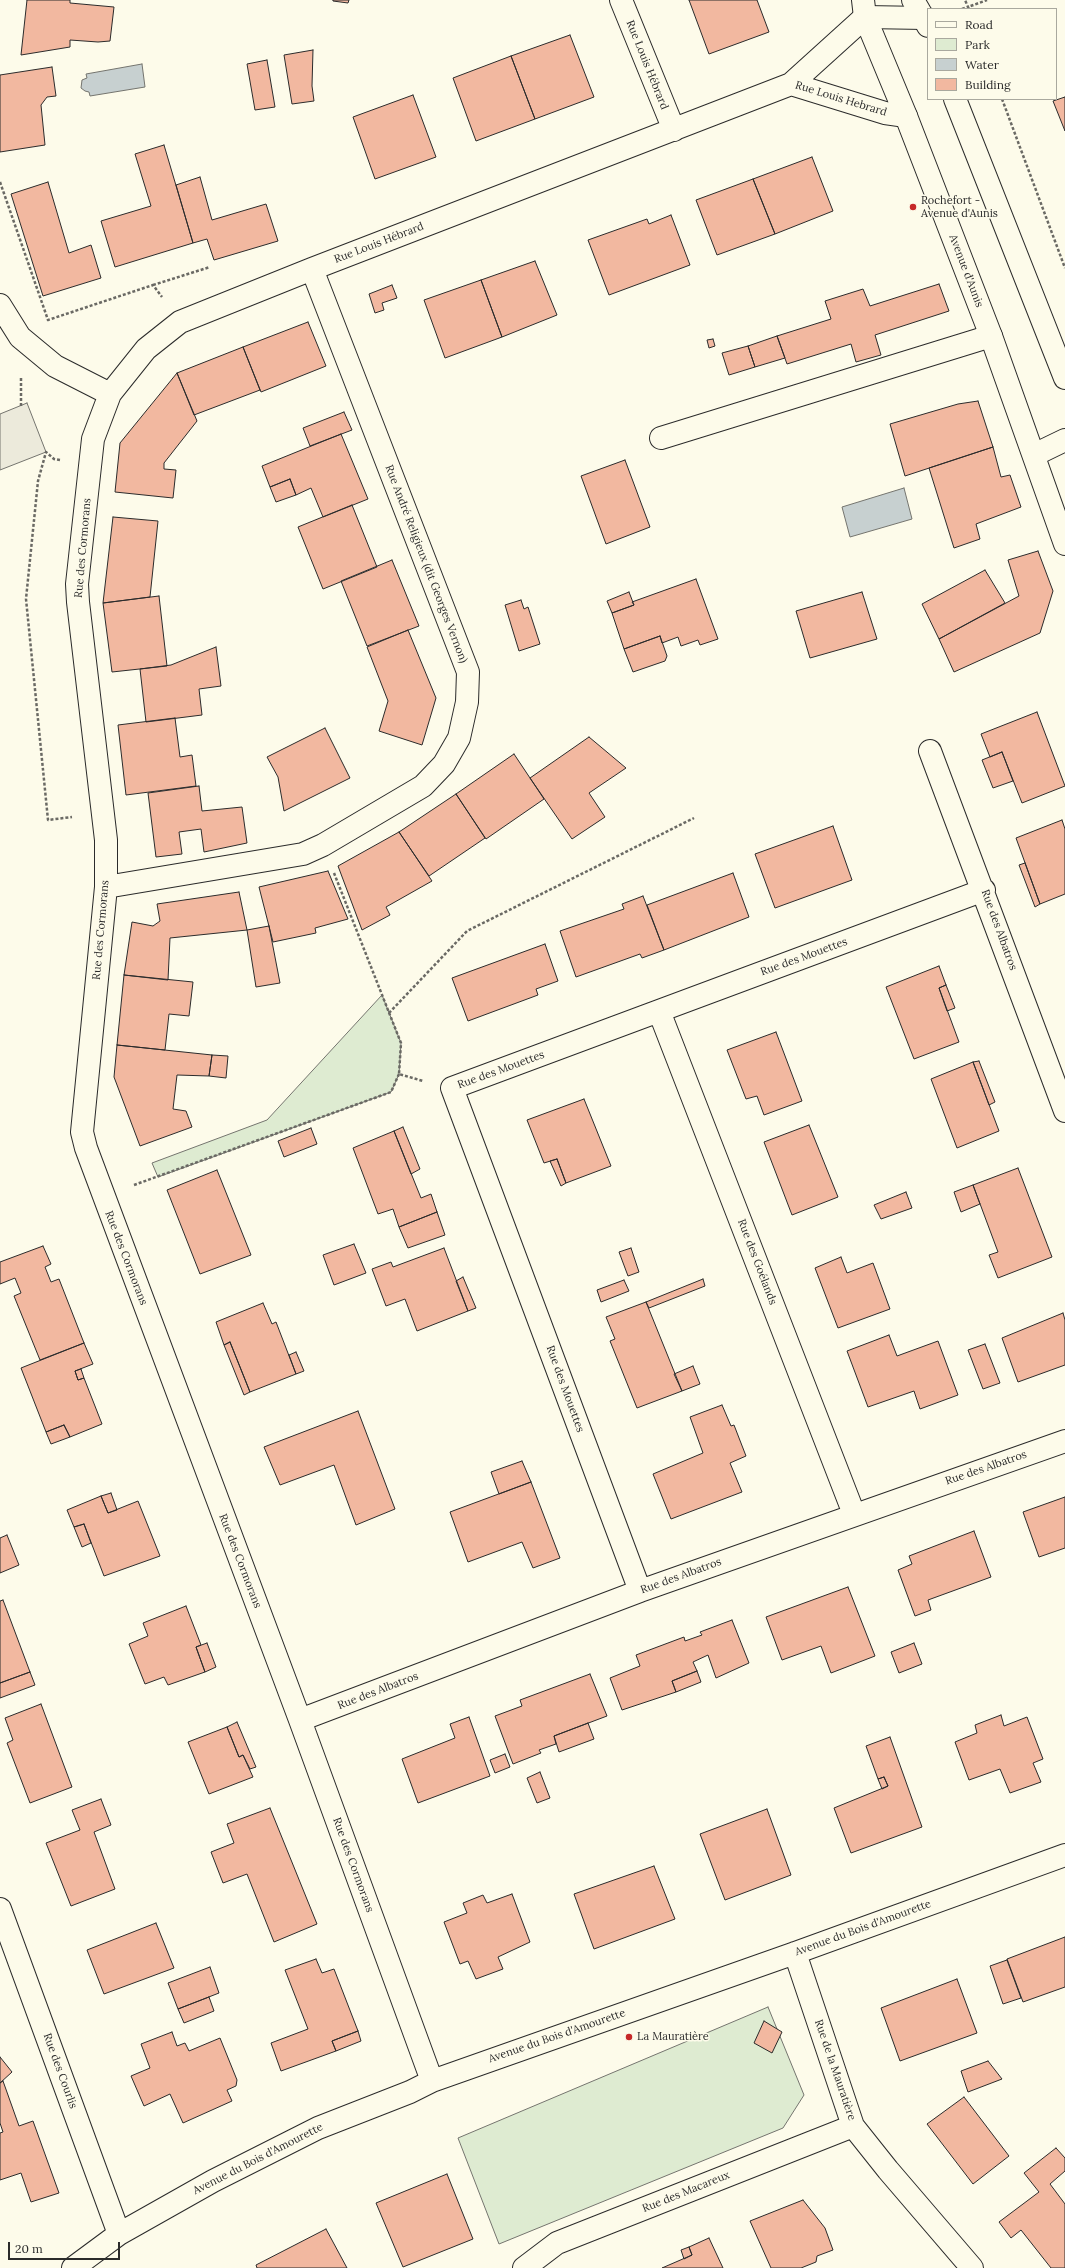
<!DOCTYPE html>
<html>
<head>
<meta charset="utf-8">
<style>
  body { margin:0 }
  #map { position:relative; width:1065px; height:2268px; overflow:hidden; background:#fdfbea; font-family:Lora,serif }
  canvas { display:block }
  .legend { position:absolute; left:927px; top:8px; width:130px; height:92px; box-sizing:border-box; background:#fdfbea; border:1px solid #a9a89e; margin:0; padding:5px 7px; list-style:none; font-size:12px; color:#2b2b2b }
  .legend li { display:flex; align-items:center; gap:8px; height:20px }
  .legend b { width:20px; border:1px solid #a9a89e }
  .scale { position:absolute; left:8px; top:2242px; width:112px; height:18px; box-sizing:border-box; border:2px solid #2b2b2b; border-top:0; padding-left:5px; font-size:12px; line-height:14px; white-space:nowrap; color:#2b2b2b; -webkit-text-stroke:3px #fdfbea; paint-order:stroke }
</style>
</head>
<body>
<div id="map">
<canvas width="1065" height="2268"></canvas>
<ul class="legend">
<li><b style="height:5px;background:#fdfbea"></b>Road</li>
<li><b style="height:11px;background:#deebd1"></b>Park</li>
<li><b style="height:11px;background:#c7d0d0"></b>Water</li>
<li><b style="height:11px;background:#f2b8a0"></b>Building</li>
</ul>
<div class="scale">20 m</div>
</div>
<script>
const ctx = document.querySelector('canvas').getContext('2d');
ctx.lineJoin = 'round';
function paint(path, color) { ctx.fillStyle = color; ctx.fill(path, 'evenodd'); }
const poly = rows => new Path2D(rows.map(r => 'M' + r).join(''));
function stroke(path, color, width, dash) { ctx.strokeStyle = color; ctx.lineWidth = width; ctx.lineCap = dash ? 'butt' : 'round'; ctx.setLineDash(dash || []); ctx.stroke(path); }
function write(font, color, halo, rows, align = 'center') {
  ctx.font = font + ' Lora,serif'; ctx.lineWidth = 3; ctx.setLineDash([]); ctx.textBaseline = 'middle'; ctx.strokeStyle = halo; ctx.fillStyle = color; for (const [text, x, y, turn = 0] of rows) {
    ctx.save(); ctx.translate(x, y); ctx.rotate((+turn || 0) * Math.PI / 180); ctx.textAlign = isNaN(turn) ? turn : align; if (halo) ctx.strokeText(text, 0, 0); ctx.fillText(text, 0, 0); ctx.restore();
  }
}
const green = poly([
  [382,995,401,1043,399,1074,391,1092,158,1177,152,1163,267,1120,382,995],
  [768,2007,804,2095,783,2128,499,2244,458,2138,768,2007]
]);
paint(green, '#deebd1');
stroke(green, '#74746e', 1);
const parking = poly([
  [27,403,46,452,0,470,0,414,27,403]
]);
paint(parking, '#eceadb');
stroke(parking, '#74746e', 1);
const water = poly([
  [142,64,145,87,90,96,89,92,85,91,81,88,82,80,87,78,86,74,142,64],
  [904,488,912,519,850,537,842,507,904,488]
]);
paint(water, '#c7d0d0');
stroke(water, '#74746e', 1);
const building = poly([
  [27,0,70,0,70,3,114,7,110,41,98,42,70,40,70,47,21,55,27,0],
  [333,0,349,0,348,3,333,1,333,0],
  [689,0,757,0,769,32,709,54,689,0],
  [570,35,594,97,535,119,511,56,570,35],
  [313,50,312,86,314,101,292,104,284,55,313,50],
  [511,56,535,119,476,141,453,78,511,56],
  [267,60,275,107,255,110,247,64,267,60],
  [52,67,56,96,47,97,41,105,45,145,0,152,0,75,52,67],
  [413,95,436,157,375,179,353,117,413,95],
  [1065,97,1065,131,1053,101,1065,97],
  [164,145,193,243,115,267,101,221,151,206,135,154,164,145],
  [812,157,833,211,775,234,753,179,812,157],
  [200,177,212,220,266,204,278,241,214,260,207,239,193,243,176,185,200,177],
  [753,179,775,234,717,255,696,200,753,179],
  [48,182,69,253,91,245,101,278,43,296,11,194,48,182],
  [671,215,690,265,609,295,588,240,647,219,649,224,671,215],
  [535,261,557,315,502,337,481,280,535,261],
  [481,280,502,337,445,358,424,300,481,280],
  [939,284,949,311,875,335,881,355,856,362,851,344,787,364,777,336,831,319,825,301,863,289,870,306,939,284],
  [392,285,397,298,382,303,384,310,375,313,369,294,392,285],
  [308,322,326,366,261,392,243,347,308,322],
  [777,336,785,358,755,367,748,346,777,336],
  [713,339,715,346,709,348,707,340,713,339],
  [748,346,755,367,729,375,722,353,748,346],
  [243,347,260,390,194,415,177,373,243,347],
  [177,373,197,421,164,463,164,469,176,470,173,498,115,492,120,443,177,373],
  [978,401,993,447,905,476,890,424,958,404,978,401],
  [344,412,352,430,310,446,303,428,344,412],
  [341,434,368,499,323,517,311,488,296,495,290,479,270,487,262,466,341,434],
  [993,447,1001,477,1010,475,1021,507,976,524,980,539,954,548,929,468,993,447],
  [625,460,650,527,606,544,581,476,625,460],
  [290,479,296,495,276,502,270,487,290,479],
  [352,505,377,567,323,589,298,527,352,505],
  [113,517,158,521,150,597,103,603,113,517],
  [1038,551,1053,591,1040,633,954,672,939,639,1019,596,1008,560,1038,551],
  [392,560,419,626,367,646,341,581,392,560],
  [985,570,1005,603,939,639,922,604,985,570],
  [696,579,718,639,700,645,698,640,681,646,678,637,662,643,660,636,624,649,612,613,634,605,632,602,696,579],
  [629,592,634,605,612,613,607,601,629,592],
  [862,592,877,639,810,658,796,611,862,592],
  [159,596,167,666,112,672,103,603,159,596],
  [521,600,524,609,528,607,540,644,519,651,505,605,521,600],
  [408,630,436,698,422,745,379,731,388,701,367,647,408,630],
  [660,636,667,656,665,661,633,672,624,649,660,636],
  [216,647,221,686,199,689,202,715,146,722,140,669,171,665,216,647],
  [1037,712,1065,786,1022,803,1002,752,990,757,981,734,1037,712],
  [175,718,180,757,192,755,196,786,126,795,118,725,175,718],
  [325,728,350,778,284,811,278,777,267,757,325,728],
  [589,737,626,768,589,793,605,817,572,839,530,778,589,737],
  [1002,752,1013,781,993,788,982,760,1002,752],
  [514,754,544,799,486,839,456,794,514,754],
  [199,786,202,811,242,807,247,843,204,852,201,829,179,832,182,854,156,857,148,793,199,786],
  [456,794,485,838,429,876,399,832,456,794],
  [1062,820,1065,829,1065,894,1040,904,1016,838,1062,820],
  [833,826,852,880,775,908,755,854,833,826],
  [399,832,432,881,386,907,390,915,362,930,338,866,399,832],
  [1025,863,1040,904,1035,907,1019,865,1025,863],
  [328,871,348,919,315,928,316,933,273,942,259,887,328,871],
  [733,873,749,917,664,950,647,905,733,873],
  [239,892,247,930,170,938,168,980,124,975,132,922,153,926,160,921,157,904,239,892],
  [643,896,664,950,642,958,640,954,576,977,560,931,624,909,622,904,643,896],
  [269,926,280,983,256,987,247,930,269,926],
  [545,944,558,981,536,989,538,995,468,1021,452,978,545,944],
  [939,966,946,985,939,988,959,1042,914,1059,886,987,939,966],
  [124,975,193,982,189,1016,169,1014,165,1050,117,1045,124,975],
  [946,985,955,1008,947,1011,939,988,946,985],
  [776,1032,802,1101,764,1115,757,1096,746,1099,727,1050,776,1032],
  [117,1045,212,1055,209,1076,177,1075,173,1109,186,1111,192,1127,140,1146,114,1077,117,1045],
  [212,1055,228,1056,226,1078,209,1076,212,1055],
  [979,1061,995,1102,989,1105,973,1062,979,1061],
  [973,1062,999,1131,957,1148,931,1079,973,1062],
  [584,1099,611,1166,566,1183,557,1159,544,1163,527,1120,584,1099],
  [809,1125,838,1197,792,1215,764,1142,809,1125],
  [403,1127,420,1169,411,1174,394,1131,403,1127],
  [311,1128,317,1144,284,1157,278,1141,311,1128],
  [394,1131,421,1198,431,1194,437,1212,399,1227,393,1209,378,1214,353,1148,394,1131],
  [557,1159,566,1183,561,1186,550,1161,557,1159],
  [1018,1168,1052,1257,998,1278,989,1255,998,1252,973,1185,1018,1168],
  [217,1170,251,1255,200,1274,167,1190,217,1170],
  [973,1185,980,1204,961,1212,954,1192,973,1185],
  [906,1192,912,1208,881,1219,874,1205,906,1192],
  [437,1212,445,1235,408,1248,399,1227,437,1212],
  [354,1244,366,1273,334,1285,323,1255,354,1244],
  [43,1246,51,1264,45,1267,51,1282,59,1279,84,1343,40,1360,14,1296,21,1293,15,1278,0,1284,0,1262,43,1246],
  [444,1248,468,1311,417,1331,405,1299,386,1306,372,1269,391,1262,393,1267,444,1248],
  [631,1248,639,1272,628,1276,619,1252,631,1248],
  [841,1257,847,1273,873,1263,890,1309,838,1328,815,1268,841,1257],
  [463,1277,476,1308,468,1311,456,1281,463,1277],
  [703,1279,705,1286,649,1308,646,1302,703,1279],
  [624,1280,629,1291,601,1302,597,1290,624,1280],
  [646,1302,682,1391,637,1408,610,1341,615,1339,606,1317,646,1302],
  [263,1303,272,1324,276,1322,296,1374,250,1392,230,1342,224,1345,216,1322,263,1303],
  [1063,1313,1065,1320,1065,1365,1018,1382,1002,1338,1063,1313],
  [889,1335,897,1356,938,1341,958,1395,920,1409,914,1391,868,1407,847,1351,889,1335],
  [230,1342,250,1392,244,1395,224,1345,230,1342],
  [84,1343,93,1364,75,1371,78,1380,84,1378,102,1424,70,1437,64,1425,46,1432,21,1368,84,1343],
  [985,1344,1000,1383,983,1389,968,1350,985,1344],
  [296,1352,304,1371,296,1374,289,1355,296,1352],
  [693,1366,700,1384,682,1391,674,1374,693,1366],
  [81,1369,84,1378,78,1380,75,1371,81,1369],
  [722,1405,731,1426,734,1425,746,1456,730,1463,742,1492,671,1519,653,1474,703,1453,690,1417,722,1405],
  [358,1411,395,1509,356,1525,334,1465,280,1485,264,1447,358,1411],
  [64,1425,70,1437,51,1444,46,1432,64,1425],
  [522,1461,531,1482,499,1494,491,1472,522,1461],
  [531,1482,560,1558,533,1568,522,1542,468,1562,450,1512,531,1482],
  [111,1493,117,1510,108,1513,101,1496,111,1493],
  [101,1496,108,1513,138,1501,160,1556,104,1576,84,1524,74,1527,67,1510,101,1496],
  [1065,1497,1065,1548,1039,1557,1023,1512,1065,1497],
  [84,1524,91,1543,82,1547,74,1527,84,1524],
  [974,1531,991,1577,928,1600,931,1610,915,1616,898,1570,912,1564,909,1556,974,1531],
  [7,1535,19,1565,0,1573,0,1538,7,1535],
  [848,1587,875,1656,831,1673,821,1646,782,1660,766,1617,848,1587],
  [3,1600,30,1672,0,1683,0,1601,3,1600],
  [186,1606,201,1645,196,1647,205,1672,168,1685,164,1677,145,1684,129,1644,148,1636,143,1623,186,1606],
  [732,1620,749,1663,716,1678,708,1655,693,1662,697,1671,672,1681,676,1692,622,1710,610,1678,640,1666,636,1655,684,1637,685,1641,702,1635,700,1632,732,1620],
  [207,1643,216,1667,205,1672,196,1647,207,1643],
  [914,1643,922,1664,899,1673,891,1652,914,1643],
  [697,1671,701,1682,676,1692,672,1681,697,1671],
  [30,1672,35,1685,0,1698,0,1683,30,1672],
  [590,1674,607,1716,554,1736,556,1744,539,1750,541,1753,513,1764,495,1716,522,1706,520,1700,590,1674],
  [41,1704,72,1787,30,1803,7,1743,13,1740,5,1718,41,1704],
  [1001,1715,1004,1726,1027,1717,1043,1759,1033,1763,1041,1782,1010,1793,1000,1769,969,1780,955,1742,977,1733,975,1725,1001,1715],
  [469,1717,490,1776,418,1803,402,1759,455,1738,450,1724,469,1717],
  [237,1722,256,1767,250,1769,243,1755,239,1757,227,1727,237,1722],
  [588,1723,594,1739,559,1752,554,1736,588,1723],
  [227,1727,239,1757,243,1755,253,1777,209,1794,188,1742,227,1727],
  [890,1737,922,1827,851,1853,834,1808,888,1786,884,1777,878,1779,866,1746,890,1737],
  [505,1754,510,1767,495,1773,490,1760,505,1754],
  [540,1772,550,1798,537,1803,527,1778,540,1772],
  [884,1777,888,1786,882,1789,878,1779,884,1777],
  [101,1799,111,1825,94,1832,115,1889,71,1906,46,1843,80,1830,72,1810,101,1799],
  [270,1808,317,1924,274,1942,247,1874,223,1883,211,1852,234,1843,227,1824,270,1808],
  [767,1809,791,1875,725,1900,700,1834,767,1809],
  [654,1866,675,1919,594,1949,574,1894,654,1866],
  [512,1894,530,1942,498,1957,503,1969,476,1979,468,1961,460,1964,444,1922,467,1913,463,1903,483,1895,487,1903,512,1894],
  [156,1923,174,1968,104,1994,87,1950,156,1923],
  [1065,1937,1065,1987,1023,2002,1007,1959,1065,1937],
  [316,1959,322,1973,334,1969,358,2031,332,2041,336,2051,281,2071,271,2043,308,2029,285,1970,316,1959],
  [1007,1960,1021,1998,1003,2004,990,1966,1007,1960],
  [210,1967,219,1993,178,2009,168,1983,210,1967],
  [957,1979,977,2033,900,2061,881,2008,957,1979],
  [209,1997,214,2011,184,2023,178,2009,209,1997],
  [764,2021,782,2032,772,2053,754,2043,764,2021],
  [358,2031,361,2041,336,2051,332,2041,358,2031],
  [172,2032,177,2046,185,2043,189,2051,220,2038,237,2080,236,2086,227,2090,232,2101,183,2123,170,2094,144,2106,131,2076,150,2068,141,2044,172,2032],
  [0,2057,12,2072,0,2083,0,2057],
  [988,2061,1002,2079,968,2092,961,2071,988,2061],
  [3,2081,19,2126,33,2121,59,2193,31,2202,21,2173,0,2180,0,2133,3,2132,0,2123,0,2083,3,2081],
  [964,2097,1009,2156,973,2184,927,2124,964,2097],
  [1056,2148,1065,2158,1065,2171,1050,2184,1065,2204,1065,2268,1051,2268,1021,2230,1011,2238,999,2222,1039,2192,1024,2173,1056,2148],
  [447,2174,473,2239,403,2267,376,2203,447,2174],
  [803,2200,825,2228,833,2250,817,2256,816,2262,801,2268,771,2268,750,2221,803,2200],
  [326,2229,347,2268,257,2268,256,2265,326,2229],
  [709,2238,723,2268,662,2268,692,2255,689,2247,709,2238],
  [689,2247,692,2255,684,2259,681,2250,689,2247]
]);
paint(building, '#f2b8a0');
stroke(building, '#2b2b2b', 1);
const minor = poly([
  [621,0,674,130],
  [791,84,885,113,906,116],
  [0,305,20,337,55,366,110,394],
  [661,438,991,336],
  [1034,455,1065,440],
  [930,751,1065,1111],
  [106,887,303,854,323,845,423,786,444,764,459,738,467,702,468,672,312,269],
  [659,1011,854,1514],
  [640,1591,452,1088,984,890],
  [300,1720,640,1591,1065,1441],
  [0,1909,119,2234],
  [795,1953,853,2126,888,2170,972,2268],
  [432,2081,300,1720,86,1148,82,1132,106,887,106,840,78,602,77,584,93,439,110,394,146,349,180,322,312,269,791,84,865,17,925,18],
  [73,2268,119,2234,213,2181,318,2128,410,2092,432,2081,795,1953,1065,1855],
  [524,2268,557,2243,853,2126]
]);
const major = poly([
  [863,0,865,17,906,116,991,336,1065,544],
  [913,0,928,26],
  [955,99,1065,378]
]);
stroke(minor, '#2b2b2b', 24);
stroke(major, '#2b2b2b', 24);
stroke(poly([
  [962,9,968,7,965,0],
  [969,9,968,7,987,0],
  [1002,99,1065,268],
  [0,182,48,320,153,285,162,297],
  [153,285,210,267],
  [21,378,21,406],
  [60,460,54,459,46,452,38,481,26,599,48,820,72,817],
  [334,873,401,1043,399,1074,423,1081],
  [389,1013,467,931,694,818],
  [134,1185,391,1092,399,1074]
]), '#6a6964', 2.5, [3, 2]);
stroke(minor, '#fdfbea', 22);
stroke(major, '#fdfbea', 22);
for (const [x, y, r, color] of [
  [913,207,4,"#c62828"],
  [629,2037,4,"#c62828"]
]) { const dot = new Path2D(); dot.arc(x, y, r, 0, 2 * Math.PI); ctx.fillStyle = color; ctx.fill(dot); stroke(dot, '#fdfbea', 1.5); }
write('11px', '#2b2b2b', '#fdfbea', [
  ["Rue Louis Hébrard",647,65,68],
  ["Rue Louis Hebrard",841,99,17],
  ["Rue Louis Hébrard",379,243,-21],
  ["Avenue d'Aunis",966,271,69],
  ["Rue des Cormorans",83,548,-85],
  ["Rue André Religieux (dit Georges Vernon)",426,564,69],
  ["Rue des Cormorans",101,930,-85],
  ["Rue des Albatros",999,930,70],
  ["Rue des Mouettes",804,957,-20],
  ["Rue des Mouettes",501,1070,-20],
  ["Rue des Cormorans",126,1258,69],
  ["Rue des Goélands",757,1262,69],
  ["Rue des Mouettes",565,1389,70],
  ["Rue des Albatros",986,1468,-19],
  ["Rue des Cormorans",240,1561,69],
  ["Rue des Albatros",681,1576,-20],
  ["Rue des Albatros",378,1691,-21],
  ["Rue des Cormorans",353,1865,70],
  ["Avenue du Bois d'Amourette",863,1928,-20],
  ["Avenue du Bois d'Amourette",557,2036,-19],
  ["Rue de la Mauratière",835,2070,71],
  ["Rue des Courlis",60,2071,70],
  ["Avenue du Bois d'Amourette",258,2159,-27],
  ["Rue des Macareux",686,2192,-22]
]);
write('11px', '#2b2b2b', '#fdfbea', [
  ["Rochefort -",921,201],
  ["Avenue d'Aunis",921,214],
  ["La Mauratière",637,2037]
], 'left');
</script>
</body>
</html>
